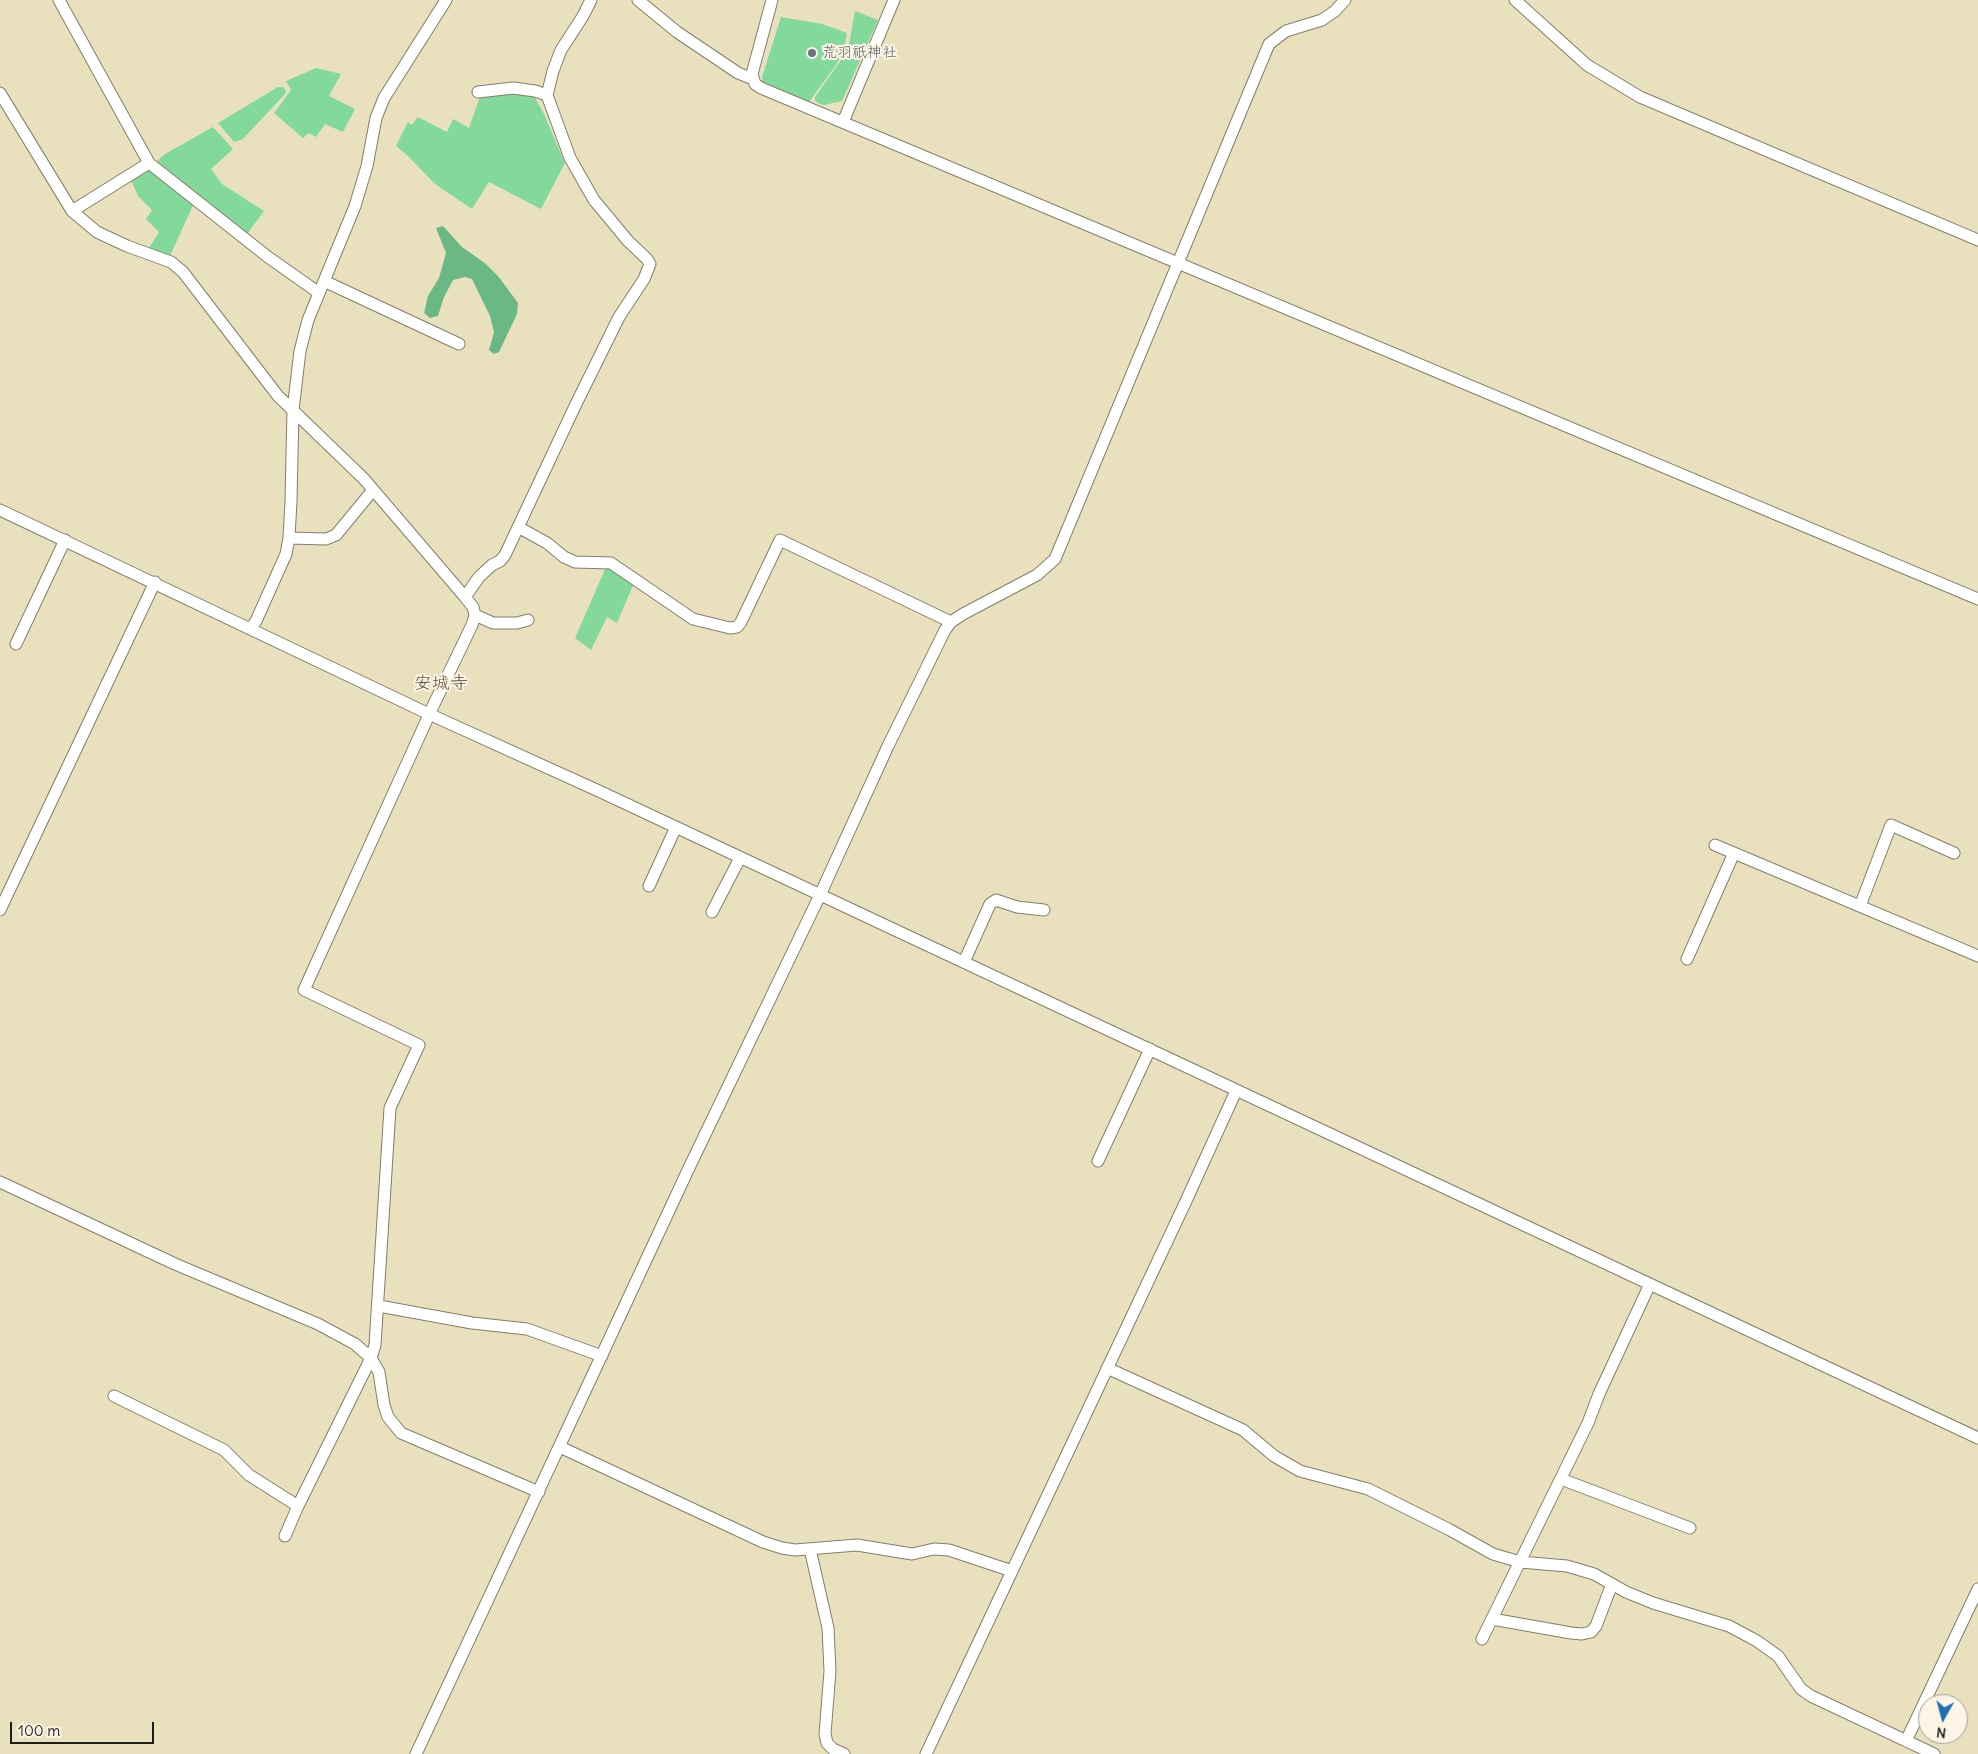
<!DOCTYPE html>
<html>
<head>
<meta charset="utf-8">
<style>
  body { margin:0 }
  #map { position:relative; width:1978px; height:1754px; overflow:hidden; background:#e9e1bd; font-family:Delius,sans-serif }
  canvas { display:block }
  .north { position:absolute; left:1918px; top:1694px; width:50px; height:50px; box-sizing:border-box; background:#fcf5e5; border:1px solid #a29e95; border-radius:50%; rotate:187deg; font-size:14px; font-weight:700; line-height:20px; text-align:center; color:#1c1c1c }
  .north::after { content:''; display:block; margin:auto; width:18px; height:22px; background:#1f6fb2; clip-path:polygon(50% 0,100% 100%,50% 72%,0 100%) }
  .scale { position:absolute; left:10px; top:1722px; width:144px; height:22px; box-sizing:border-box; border:2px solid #1c1c1c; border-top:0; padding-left:6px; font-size:15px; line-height:18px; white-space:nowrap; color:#1c1c1c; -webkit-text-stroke:4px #fcf5e5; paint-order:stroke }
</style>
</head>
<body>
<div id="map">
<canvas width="1978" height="1754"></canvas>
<div class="north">N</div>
<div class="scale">100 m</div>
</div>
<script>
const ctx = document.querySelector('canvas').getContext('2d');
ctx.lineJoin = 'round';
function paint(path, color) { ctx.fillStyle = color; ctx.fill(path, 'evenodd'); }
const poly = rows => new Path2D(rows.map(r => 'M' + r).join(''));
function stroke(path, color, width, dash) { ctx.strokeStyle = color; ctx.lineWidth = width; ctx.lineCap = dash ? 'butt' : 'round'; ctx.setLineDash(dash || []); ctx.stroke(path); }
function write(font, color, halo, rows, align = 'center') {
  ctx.font = font + ' Delius,"Klee One",sans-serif'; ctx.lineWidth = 4; ctx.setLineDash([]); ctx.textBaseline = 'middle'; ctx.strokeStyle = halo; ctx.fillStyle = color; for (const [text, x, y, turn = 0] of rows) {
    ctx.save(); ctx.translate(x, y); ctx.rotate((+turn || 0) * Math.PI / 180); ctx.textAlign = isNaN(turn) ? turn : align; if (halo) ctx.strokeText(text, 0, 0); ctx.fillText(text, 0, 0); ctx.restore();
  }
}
paint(poly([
  [855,11,878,20,842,101,824,105,818,103,815,101,815,97,843,57,849,44],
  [781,17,822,24,847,33,844,49,836,65,809,102,763,82,762,77],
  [316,68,341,74,329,96,355,109,343,132,325,124,316,137,309,133,303,138,274,113,291,90,286,81],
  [278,87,283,87,286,91,285,94,243,139,234,142,218,123],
  [510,92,534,96,543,112,565,163,541,209,489,182,472,209,435,184,408,156,396,146,408,122,412,125,418,117,447,132,453,119,469,128,480,97],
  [213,127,233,149,211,169,222,184,264,211,247,234,157,161,165,154],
  [148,168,194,203,170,256,149,248,159,232,146,219,152,210,138,196,131,180],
  [606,567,634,583,617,623,607,617,591,650,575,638]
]), '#83d89b');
paint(poly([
  [443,226,462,247,486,264,498,276,518,303,517,314,499,352,494,354,489,350,494,332,490,316,472,279,465,277,453,280,444,297,438,316,430,318,424,313,428,296,439,278,446,253,436,228]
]), '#6ab883');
const minor = poly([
  [59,0,149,163],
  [638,0,677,32,738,73,753,79],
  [772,0,752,74,755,84,761,88,1978,599],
  [1515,0,1587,65,1640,97,1978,240],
  [0,93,72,211,97,232,127,246,171,262,183,272,278,396,364,479,465,597,473,607,475,615,472,625,434,704,304,990,419,1045,390,1108,375,1345,371,1358,298,1506,285,1536],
  [547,95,553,71,561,50,583,16,591,0],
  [843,122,894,0],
  [72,211,149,163,268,257,319,293],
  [324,281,459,344],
  [0,510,429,714,601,792,1978,1438],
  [518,527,547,543,564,557,575,562,611,563,693,619,730,628,737,627,741,622,780,540,951,622],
  [289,538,326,539,336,535,373,490],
  [465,597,479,577,492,565,500,561,505,555,576,404,619,317,644,279,650,264,647,259,628,241,594,200,570,158,547,95,535,91,513,88,478,92],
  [475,615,493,623,517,623,528,620],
  [251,628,256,621,286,554,289,538,291,501,293,410,300,351,308,320,355,206,367,166,376,118,384,98,446,0],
  [16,644,65,540],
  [1715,845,1978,956],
  [649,886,676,827],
  [1860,906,1891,825,1954,853],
  [0,910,155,582],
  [712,912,740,858],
  [1687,959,1734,853],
  [964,962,990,904,996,900,1017,907,1044,910],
  [1098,1161,1150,1049],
  [0,1182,175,1264,318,1324,355,1344,371,1358,379,1372,384,1405,388,1417,401,1433,539,1492],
  [379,1306,472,1323,527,1329,602,1356],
  [1107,1368,1243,1430,1274,1456,1300,1471,1368,1489,1450,1530,1493,1554,1520,1562,1567,1566,1594,1574,1626,1592,1653,1603,1729,1626,1757,1641,1778,1656,1801,1689,1811,1696,1934,1754],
  [114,1396,224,1450,249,1475,298,1506],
  [560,1447,763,1542,782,1548,795,1550,857,1545,912,1554,934,1549,949,1550,1012,1571],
  [1561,1479,1690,1528],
  [810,1549,828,1628,830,1671,825,1734,827,1743,833,1749,844,1754],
  [1492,1619,1571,1633,1582,1634,1591,1632,1596,1626,1612,1584],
  [1482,1639,1588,1423,1599,1394,1650,1284],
  [1906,1741,1978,1589],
  [416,1754,688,1170,820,895,888,746,945,630,951,622,963,614,1037,575,1055,559,1269,44,1286,31,1322,20,1335,11,1345,0],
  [926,1754,1186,1201,1236,1091]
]);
stroke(minor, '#827e6c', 13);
stroke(minor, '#fff', 11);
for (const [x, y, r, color] of [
  [812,53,5,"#6b7280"]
]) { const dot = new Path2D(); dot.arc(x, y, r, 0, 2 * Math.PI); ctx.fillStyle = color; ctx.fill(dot); stroke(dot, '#fcf5e5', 2); }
write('15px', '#5b616d', '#fcf5e5', [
  ["荒羽祇神社",822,53]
], 'left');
write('18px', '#604e3f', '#fcf5e5', [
  ["安城寺",441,684]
]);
</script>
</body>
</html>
